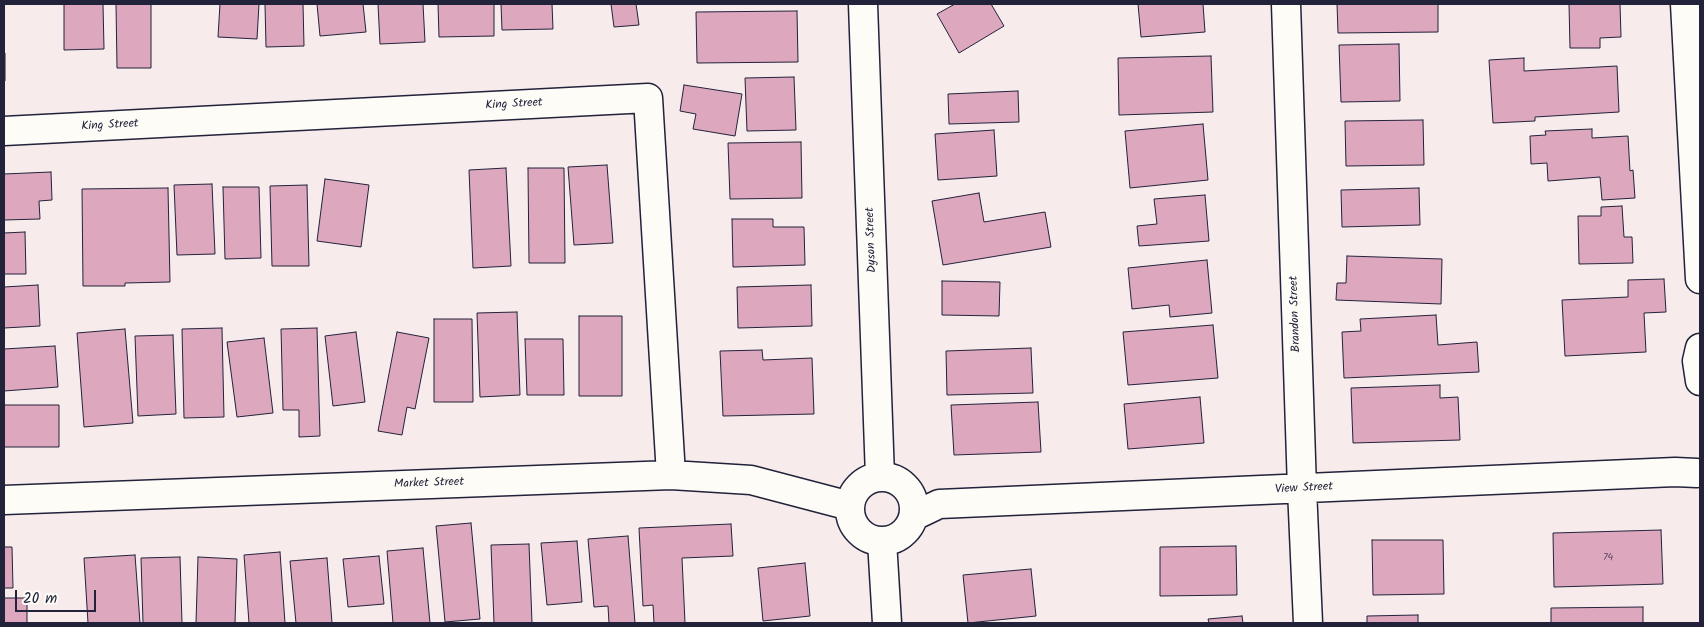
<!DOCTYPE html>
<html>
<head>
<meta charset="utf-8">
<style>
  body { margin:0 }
  #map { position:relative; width:1704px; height:627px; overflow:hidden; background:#f7ebec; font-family:Kalam,sans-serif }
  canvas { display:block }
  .frame { position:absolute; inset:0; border:5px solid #22223b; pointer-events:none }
  .scale { position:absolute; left:15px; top:590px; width:81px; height:22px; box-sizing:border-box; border:2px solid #22223b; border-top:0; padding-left:6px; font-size:15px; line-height:18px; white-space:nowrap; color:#22223b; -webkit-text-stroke:4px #fdfcf7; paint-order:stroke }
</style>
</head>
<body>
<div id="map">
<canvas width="1704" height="627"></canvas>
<div class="frame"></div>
<div class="scale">20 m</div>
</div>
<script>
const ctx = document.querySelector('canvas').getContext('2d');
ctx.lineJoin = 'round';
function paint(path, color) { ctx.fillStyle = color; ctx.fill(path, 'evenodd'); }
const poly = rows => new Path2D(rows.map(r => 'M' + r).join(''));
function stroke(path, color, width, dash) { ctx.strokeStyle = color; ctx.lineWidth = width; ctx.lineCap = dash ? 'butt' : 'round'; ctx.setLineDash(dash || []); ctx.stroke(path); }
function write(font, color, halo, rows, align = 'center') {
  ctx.font = font + ' Kalam,sans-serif'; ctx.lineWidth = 5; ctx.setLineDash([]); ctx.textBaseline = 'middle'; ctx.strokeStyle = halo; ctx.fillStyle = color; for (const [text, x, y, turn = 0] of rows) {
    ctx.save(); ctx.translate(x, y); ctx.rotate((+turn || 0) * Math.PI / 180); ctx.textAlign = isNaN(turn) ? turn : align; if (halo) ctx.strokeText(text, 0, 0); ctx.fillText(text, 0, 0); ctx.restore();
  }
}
const building = poly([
  [64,4,103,4,104,49,64,50,64,4],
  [116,4,151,4,151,68,117,68,116,4],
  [220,4,259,4,257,39,218,37,220,4],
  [265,4,303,4,304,46,266,47,265,4],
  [317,4,363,4,366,32,320,36,317,4],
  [378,4,423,4,425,42,380,44,378,4],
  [438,4,494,4,494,36,439,37,438,4],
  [501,4,552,4,553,29,502,30,501,4],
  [611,4,636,4,639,25,614,27,611,4],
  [955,4,991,4,1004,26,959,53,937,14,955,4],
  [1138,4,1203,4,1205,32,1141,37,1138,4],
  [1337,4,1438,4,1438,32,1338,33,1337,4],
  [1569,4,1620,4,1621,37,1600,38,1600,48,1570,48,1569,4],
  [797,11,798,62,697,63,696,12,797,11],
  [1399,44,1400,101,1341,102,1339,45,1399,44],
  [4,53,5,53,5,81,4,81,4,53],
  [1211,56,1213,112,1119,115,1118,58,1211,56],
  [1524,58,1524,71,1617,66,1619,112,1535,117,1535,121,1493,123,1489,60,1524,58],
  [794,77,796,130,747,131,745,78,794,77],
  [684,85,742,94,735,136,693,129,696,114,680,111,684,85],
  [1018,91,1019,122,949,124,948,94,1018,91],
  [1423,120,1424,165,1346,166,1345,121,1423,120],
  [1203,124,1208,180,1130,188,1125,131,1203,124],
  [1592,129,1592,138,1628,136,1630,171,1633,170,1635,198,1602,200,1600,177,1548,181,1547,163,1531,164,1530,136,1546,135,1545,131,1592,129],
  [994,130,997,176,938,180,935,134,994,130],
  [801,142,802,198,730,199,728,143,801,142],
  [607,165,613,243,574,245,568,167,607,165],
  [506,168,511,266,473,268,469,170,506,168],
  [528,168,564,168,565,263,529,263,528,168],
  [51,172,52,200,39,201,40,219,4,220,4,174,51,172],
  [325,179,369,185,361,247,317,241,325,179],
  [212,184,215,254,177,255,174,185,212,184],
  [307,185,309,266,272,266,270,186,307,185],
  [223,187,259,187,261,258,225,259,223,187],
  [168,188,170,282,125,283,125,286,83,286,82,189,168,188],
  [1419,188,1420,225,1342,227,1341,190,1419,188],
  [979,193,984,222,1045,212,1051,247,943,265,932,201,979,193],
  [1205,195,1209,241,1139,246,1137,226,1157,224,1154,199,1205,195],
  [1622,206,1624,237,1632,237,1633,263,1579,264,1578,216,1601,216,1601,207,1622,206],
  [732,219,773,219,773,227,804,227,805,265,733,267,732,219],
  [25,232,26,274,4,274,4,233,25,232],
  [1347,256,1442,259,1441,304,1336,300,1337,283,1346,283,1347,256],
  [1207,260,1212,313,1170,317,1169,305,1132,309,1128,268,1207,260],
  [1664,279,1666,312,1644,313,1646,352,1565,356,1562,300,1628,297,1628,280,1664,279],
  [942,281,1000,282,999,316,942,315,942,281],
  [38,285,40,326,4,328,4,287,38,285],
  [811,285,812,326,738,328,737,287,811,285],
  [517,312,520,395,480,397,477,313,517,312],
  [1436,315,1438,345,1477,342,1479,372,1344,378,1342,332,1361,331,1360,319,1436,315],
  [579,316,622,316,622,396,579,396,579,316],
  [434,319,472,319,473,402,434,402,434,319],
  [1213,325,1218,378,1128,385,1123,332,1213,325],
  [222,328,224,417,184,418,182,329,222,328],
  [317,328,320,436,299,437,299,410,283,410,281,329,317,328],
  [125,329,133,423,84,427,77,333,125,329],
  [356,332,365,402,333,406,325,336,356,332],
  [397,332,429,338,415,409,407,407,402,435,378,431,397,332],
  [173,335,176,414,138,416,135,336,173,335],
  [264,338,273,413,237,417,227,342,264,338],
  [525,339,563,339,564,395,527,395,525,339],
  [55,346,58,387,4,391,4,349,55,346],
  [1031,348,1033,393,947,395,946,351,1031,348],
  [762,350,763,360,812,358,814,414,723,416,720,351,762,350],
  [1440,385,1440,398,1458,397,1460,440,1353,443,1351,388,1440,385],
  [1200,397,1204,443,1128,449,1124,404,1200,397],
  [1038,402,1041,452,954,455,951,405,1038,402],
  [4,405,59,405,59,447,4,447,4,405],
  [471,523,480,619,445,622,436,526,471,523],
  [731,524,733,556,682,558,685,623,654,623,653,605,643,606,639,528,731,524],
  [1661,530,1663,584,1554,587,1553,533,1661,530],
  [628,536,635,623,609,623,608,606,594,607,588,539,628,536],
  [1372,540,1443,540,1444,594,1373,595,1372,540],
  [577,541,582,602,547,605,541,543,577,541],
  [529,544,532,623,494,623,491,545,529,544],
  [1236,546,1237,595,1160,596,1160,547,1236,546],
  [4,547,12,547,13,588,4,588,4,547],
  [423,548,430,623,393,623,387,551,423,548],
  [280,552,285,623,249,623,244,555,280,552],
  [135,555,140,623,88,623,84,558,135,555],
  [379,556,384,604,348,607,343,559,379,556],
  [180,557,182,623,143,623,141,558,180,557],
  [198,557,237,559,235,623,196,623,198,557],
  [327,558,332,623,296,623,290,561,327,558],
  [805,563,810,616,763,621,758,568,805,563],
  [1031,569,1036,616,968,623,963,575,1031,569],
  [4,598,27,598,27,623,4,623,4,598],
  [1643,607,1643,623,1551,623,1551,608,1643,607],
  [1418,615,1418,623,1367,623,1367,616,1418,615],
  [1242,616,1243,623,1209,623,1208,619,1242,616]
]);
paint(building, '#dda7be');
stroke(building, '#22223b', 1);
const street = poly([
  [863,4,880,477],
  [1286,4,1302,489,1308,623],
  [1685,4,1700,279],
  [4,131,648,98,671,475],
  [1700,348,1697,361,1700,381],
  '850 509a32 32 0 1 1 64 0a32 32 0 1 1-64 0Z',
  [4,500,671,475,751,480,850,506],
  [914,516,939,504,1675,472,1697,473],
  [882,541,887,623]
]);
stroke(street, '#22223b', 31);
stroke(street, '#fdfcf7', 28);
write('10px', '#51435c', null, [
  ["74",1608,558]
]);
write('12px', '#22223b', '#fdfcf7', [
  ["King Street",514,105,-3],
  ["King Street",110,126,-3],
  ["Dyson Street",872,240,-92],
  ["Brandon Street",1296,314,-92],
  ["Market Street",429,484,-2],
  ["View Street",1304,489,-3]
]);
</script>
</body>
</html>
